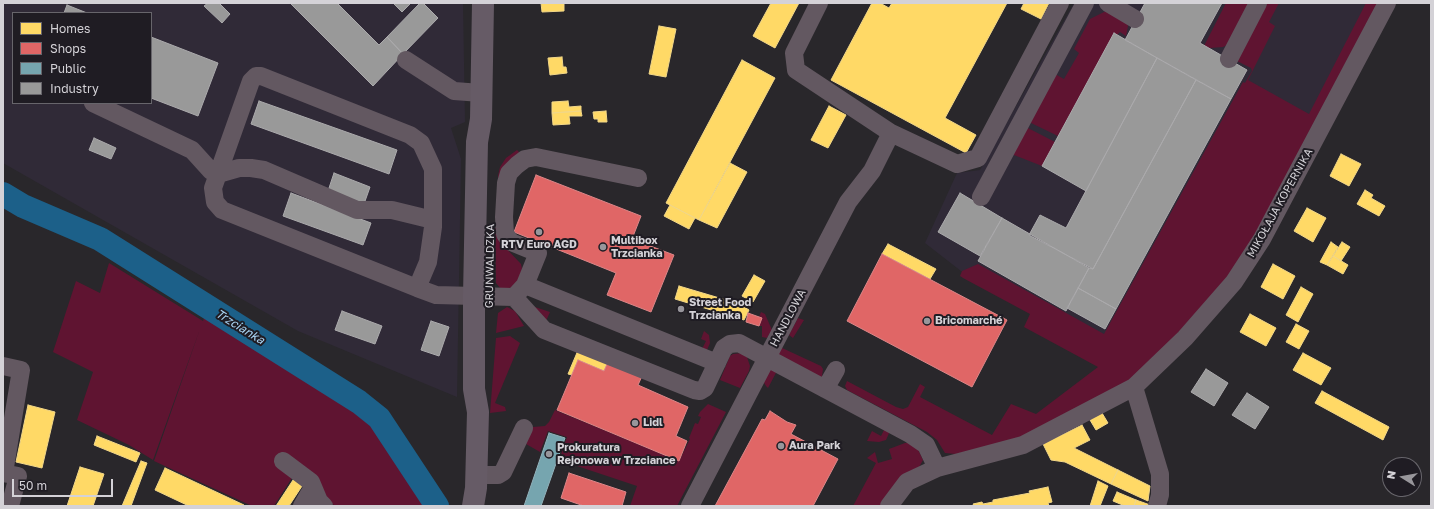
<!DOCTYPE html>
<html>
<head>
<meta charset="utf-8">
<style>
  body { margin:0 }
  #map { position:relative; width:1434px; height:509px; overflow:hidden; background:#29272b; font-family:"Golos Text",sans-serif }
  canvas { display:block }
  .frame { position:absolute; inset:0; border:4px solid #d4d2d7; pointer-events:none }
  .legend { position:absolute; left:12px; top:12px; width:140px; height:92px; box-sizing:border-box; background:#1f1c23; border:1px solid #67656b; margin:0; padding:5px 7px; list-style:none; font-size:12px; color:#d4d2d7 }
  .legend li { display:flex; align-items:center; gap:8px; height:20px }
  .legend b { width:20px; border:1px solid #67656b }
  .north { position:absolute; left:1382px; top:457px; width:40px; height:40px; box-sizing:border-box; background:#1f1c23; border:1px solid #67656b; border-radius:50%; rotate:281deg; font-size:11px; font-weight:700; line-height:16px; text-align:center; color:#d4d2d7 }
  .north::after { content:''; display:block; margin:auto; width:14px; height:18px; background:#98969b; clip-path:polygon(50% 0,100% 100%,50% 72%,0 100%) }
  .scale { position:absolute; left:12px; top:479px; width:101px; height:18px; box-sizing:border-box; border:2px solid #d4d2d7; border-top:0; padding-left:5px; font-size:12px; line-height:14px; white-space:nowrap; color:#d4d2d7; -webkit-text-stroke:3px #1f1c23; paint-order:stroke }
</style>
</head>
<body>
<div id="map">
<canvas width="1434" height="509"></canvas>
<div class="frame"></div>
<ul class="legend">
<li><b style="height:11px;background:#ffd966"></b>Homes</li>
<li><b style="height:11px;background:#e06666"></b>Shops</li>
<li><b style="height:11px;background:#76a5af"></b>Public</li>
<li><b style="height:11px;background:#999"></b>Industry</li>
</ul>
<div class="north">N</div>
<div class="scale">50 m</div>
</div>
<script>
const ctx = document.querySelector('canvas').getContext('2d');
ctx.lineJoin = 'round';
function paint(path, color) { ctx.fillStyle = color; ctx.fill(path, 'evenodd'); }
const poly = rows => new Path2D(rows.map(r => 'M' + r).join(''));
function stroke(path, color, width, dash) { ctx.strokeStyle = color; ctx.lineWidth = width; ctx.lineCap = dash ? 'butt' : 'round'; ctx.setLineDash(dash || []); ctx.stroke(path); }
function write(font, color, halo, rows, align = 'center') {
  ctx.font = font + ' "Golos Text",sans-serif'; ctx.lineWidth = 4; ctx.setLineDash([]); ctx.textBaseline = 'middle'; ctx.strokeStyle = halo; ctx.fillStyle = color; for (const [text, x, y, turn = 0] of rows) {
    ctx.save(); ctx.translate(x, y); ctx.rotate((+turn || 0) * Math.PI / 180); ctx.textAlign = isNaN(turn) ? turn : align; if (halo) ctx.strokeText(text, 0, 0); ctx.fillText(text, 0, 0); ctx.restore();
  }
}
paint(poly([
  [3,3,463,3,465,122,451,128,461,159,457,397,298,331,3,163],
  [13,13,151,13,151,103,13,103],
  [1074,3,1373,3,1283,176,1117,355,961,271,925,243,957,173,980,170]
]), '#302a37');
paint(poly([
  [1226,3,1252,3,1229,44,1223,47,1210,48,1204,46],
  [1266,3,1279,3,1269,22,1275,26,1248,80,1309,114,1366,3,1378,3,1257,234,1224,282,1158,355,1132,379,1026,438,956,454,945,453,937,440,927,432,847,390,845,386,847,381,896,407,903,409,908,407,920,384,925,387,920,397,992,435,1011,404,1036,414,1098,367,1024,327,1030,314,963,278,960,276,962,271,978,264,1104,334,1243,82,1245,83,1252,71,1251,68,1237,61],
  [1108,10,1125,19,1128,26,1126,36,1120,32,1117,35,1114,34,1058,136,1029,122,1055,74,1064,79,1079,53,1074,49,1090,19],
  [1026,127,1055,142,1042,166,1014,155,1013,151],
  [517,150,520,153,499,184,498,176,500,167,506,158],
  [495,228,498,228,503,245,521,264,522,269,516,287,501,289,496,283],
  [109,263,203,321,207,309,358,403,379,420,436,506,335,506,295,473,274,506,252,506,154,461,200,329,153,460,129,445,77,420,93,372,53,352,76,281,100,293],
  [532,306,550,312,546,321],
  [507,307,515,311,524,326,496,333,498,313],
  [761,312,765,314,772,330,767,338,762,337,762,326,759,326,762,318,759,317],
  [798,318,804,320,793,338,789,335],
  [704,331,709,335,710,343,707,350,701,351,706,341,701,339],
  [510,336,520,343,495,403,505,407,506,411,490,413,496,338],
  [780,347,821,366,823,369,822,376,821,378,778,358],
  [742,353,747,357,750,366,749,371,740,388,720,380,730,356,733,354],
  [778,369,768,388,766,386,763,381,767,370],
  [708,404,726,412,677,506,630,506,637,486,559,460,567,437,548,431,540,452,526,444,533,427,545,426,549,422,555,410,679,461,690,439,689,438,695,423,698,424,701,417,698,416,700,412],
  [886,426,890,431,886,440,879,442,867,441,872,431,881,436],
  [905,443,915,443,923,460,918,469,882,506,853,506,876,463,867,458,875,452,878,463,892,459,889,449]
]), '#5f1431');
const homes = poly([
  [541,3,564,3,564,11,542,12,541,3],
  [771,3,799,3,775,48,753,36,771,3],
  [872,3,880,3,889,8,892,3,1007,3,945,118,976,135,966,153,831,80,872,3],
  [1024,3,1049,3,1041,19,1021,9,1024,3],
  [659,26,676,29,666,77,649,74,659,26],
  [562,57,563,67,566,67,567,73,550,75,548,58,562,57],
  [742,60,775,78,699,220,666,203,742,60],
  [568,101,569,107,581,106,581,111,552,113,552,102,568,101],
  [829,106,846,115,828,148,811,140,829,106],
  [581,111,582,116,569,116,570,124,553,125,552,113,581,111],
  [606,111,607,122,598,122,598,119,594,119,593,112,606,111],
  [1341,154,1361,164,1349,186,1330,176,1341,154],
  [730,163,747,172,717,228,699,220,730,163],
  [1365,190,1373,195,1371,198,1385,206,1379,216,1357,204,1365,190],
  [670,205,695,218,689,229,664,216,670,205],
  [1307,208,1326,218,1313,242,1294,231,1307,208],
  [1331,242,1338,247,1327,265,1320,262,1331,242],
  [1342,242,1350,247,1341,261,1333,256,1342,242],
  [888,244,936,269,930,279,882,254,888,244],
  [1333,256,1348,265,1343,274,1327,265,1333,256],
  [1273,264,1295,276,1283,299,1261,287,1273,264],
  [754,275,765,281,753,302,742,296,754,275],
  [679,286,733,302,733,300,749,310,744,320,675,299,679,286],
  [1301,287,1313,294,1298,322,1286,315,1301,287],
  [1250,314,1276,328,1266,346,1240,332,1250,314],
  [1296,324,1309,331,1299,349,1286,342,1296,324],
  [579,348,608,361,604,371,578,360,572,375,568,374,579,348],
  [1303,353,1331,368,1321,385,1293,370,1303,353],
  [1322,391,1389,427,1383,440,1315,403,1322,391],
  [28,405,55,412,42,468,16,462,28,405],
  [1102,413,1108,423,1096,430,1090,420,1102,413],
  [1082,425,1090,440,1074,448,1118,470,1111,484,1065,462,1051,460,1043,444,1082,425],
  [97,436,140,453,136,462,94,445,97,436],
  [141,461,147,463,131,506,122,506,141,461],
  [80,467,104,474,93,506,67,506,80,467],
  [165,468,244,505,244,506,189,506,155,490,165,468],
  [1118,470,1150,486,1148,501,1111,484,1118,470],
  [295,477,304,483,289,506,276,506,295,477],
  [1098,481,1108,486,1100,506,1090,506,1098,481],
  [1048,487,1052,502,1048,503,1049,506,974,506,973,504,982,502,983,504,993,502,993,500,1030,493,1029,491,1048,487],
  [1117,492,1136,500,1134,506,1125,506,1113,501,1117,492],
  [1136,500,1153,506,1134,506,1136,500]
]);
paint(homes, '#ffd966');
stroke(homes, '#f2d788', 1);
const shops = poly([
  [536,175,641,216,632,239,674,255,651,312,607,295,616,273,514,232,536,175],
  [882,254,1007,320,972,387,847,321,882,254],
  [748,313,762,318,759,326,746,322,748,313],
  [578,360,604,371,608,362,642,376,638,385,688,407,676,436,687,441,679,461,557,410,578,360],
  [770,411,787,422,796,425,791,434,838,459,813,506,715,506,762,419,765,420,770,411],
  [569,473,626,492,622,506,584,506,561,498,569,473]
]);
paint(shops, '#e06666');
stroke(shops, '#dc8688', 1);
const public = poly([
  [549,433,565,438,541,506,524,506,549,433]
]);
paint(public, '#76a5af');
stroke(public, '#92b2bb', 1);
const industry = poly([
  [208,3,219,3,230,14,222,23,204,6,208,3],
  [290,3,337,3,379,45,387,37,403,54,373,86,290,3],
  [393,3,411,3,402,12,393,3],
  [420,3,423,3,438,18,403,54,387,37,420,3],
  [1145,3,1222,3,1200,43,1247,70,1231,99,1125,40,1145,3],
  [67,5,87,13,64,13,67,5],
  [1114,33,1157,58,1086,191,1042,166,1114,33],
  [151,37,218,63,198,116,151,98,151,37],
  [1157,58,1196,80,1093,269,1029,235,1040,215,1066,228,1157,58],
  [1196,80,1231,99,1116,309,1078,288,1089,268,1093,269,1196,80],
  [259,101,397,150,389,174,251,124,259,101],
  [94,138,116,148,111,159,89,150,94,138],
  [334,173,370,187,364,204,328,191,334,173],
  [291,193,371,223,363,245,283,216,291,193],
  [960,193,1002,218,980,256,938,232,960,193],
  [1002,218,1089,268,1066,311,978,261,1002,218],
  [1078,288,1116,309,1105,329,1067,308,1078,288],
  [342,311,382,326,375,344,335,330,342,311],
  [431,321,449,327,439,356,421,350,431,321],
  [1206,369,1228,383,1214,406,1191,392,1206,369],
  [1247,393,1269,407,1255,429,1232,415,1247,393]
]);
paint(industry, '#999');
stroke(industry, '#abaaac', 1);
stroke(poly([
  [3,194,23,206,100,239,359,402,379,418,437,506]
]), '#1c6089', 24);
stroke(poly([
  [819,3,794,53,796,70,891,133,957,164,978,158,1060,3],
  [1108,3,1135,19],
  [1229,59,1258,3],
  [406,60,454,91,481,93],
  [93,103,192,150,211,171,218,174,239,168,251,168,264,170,357,210,392,210,433,220],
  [981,197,1085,3],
  [525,285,717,363],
  [417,288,428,262,433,227,433,169,421,143,410,135,261,76,256,76,251,81,213,188,215,202,222,210,417,288,436,295,514,297,544,330,694,390,700,391,705,388,724,348,730,344,739,343,910,434,926,445,937,468],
  [514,297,525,285,538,253,511,242,505,234,504,217,506,183,509,173,517,165,525,159,536,157,638,178],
  [3,366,21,370,4,473],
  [1134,387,1160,474,1160,495,1157,506],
  [825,389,836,370],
  [283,461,311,482,319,501,324,506],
  [3,473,18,476,10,506],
  [476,475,498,475,503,472,524,428],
  [302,506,313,487],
  [690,506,848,202,872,171,891,133],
  [889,506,907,482,937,468,1023,445,1134,387,1185,338,1234,282,1262,239,1387,3]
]), '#635861', 18);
stroke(poly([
  [473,506,476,488,478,412,474,389,474,296,477,142,481,119,483,3]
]), '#665b66', 22);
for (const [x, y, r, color] of [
  [539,232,4,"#98969b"],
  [603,247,4,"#98969b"],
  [681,309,4,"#98969b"],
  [927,321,4,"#98969b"],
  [635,423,4,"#98969b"],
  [781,446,4,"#98969b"],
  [549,454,4,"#98969b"]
]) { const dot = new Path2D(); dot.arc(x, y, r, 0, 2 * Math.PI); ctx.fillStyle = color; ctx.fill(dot); stroke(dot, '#1f1c23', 1.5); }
write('11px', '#d4d2d7', '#1f1c23', [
  ["MIKOŁAJA KOPERNIKA",1280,203,-61],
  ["GRUNWALDZKA",490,266,-89],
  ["HANDLOWA",788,318,-62]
]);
write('bold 11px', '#d4d2d7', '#1f1c23', [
  ["Multibox",611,241],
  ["Trzcianka",611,254],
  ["RTV Euro AGD",539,245,"center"],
  ["Street Food",689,303],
  ["Trzcianka",689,316],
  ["Bricomarché",935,321],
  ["Lidl",643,423],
  ["Aura Park",789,446],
  ["Prokuratura",557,448],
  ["Rejonowa w Trzciance",557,461]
], 'left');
write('italic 12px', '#a9d3f2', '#1f1c23', [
  ["Trzcianka",240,327,32]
]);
</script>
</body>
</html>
